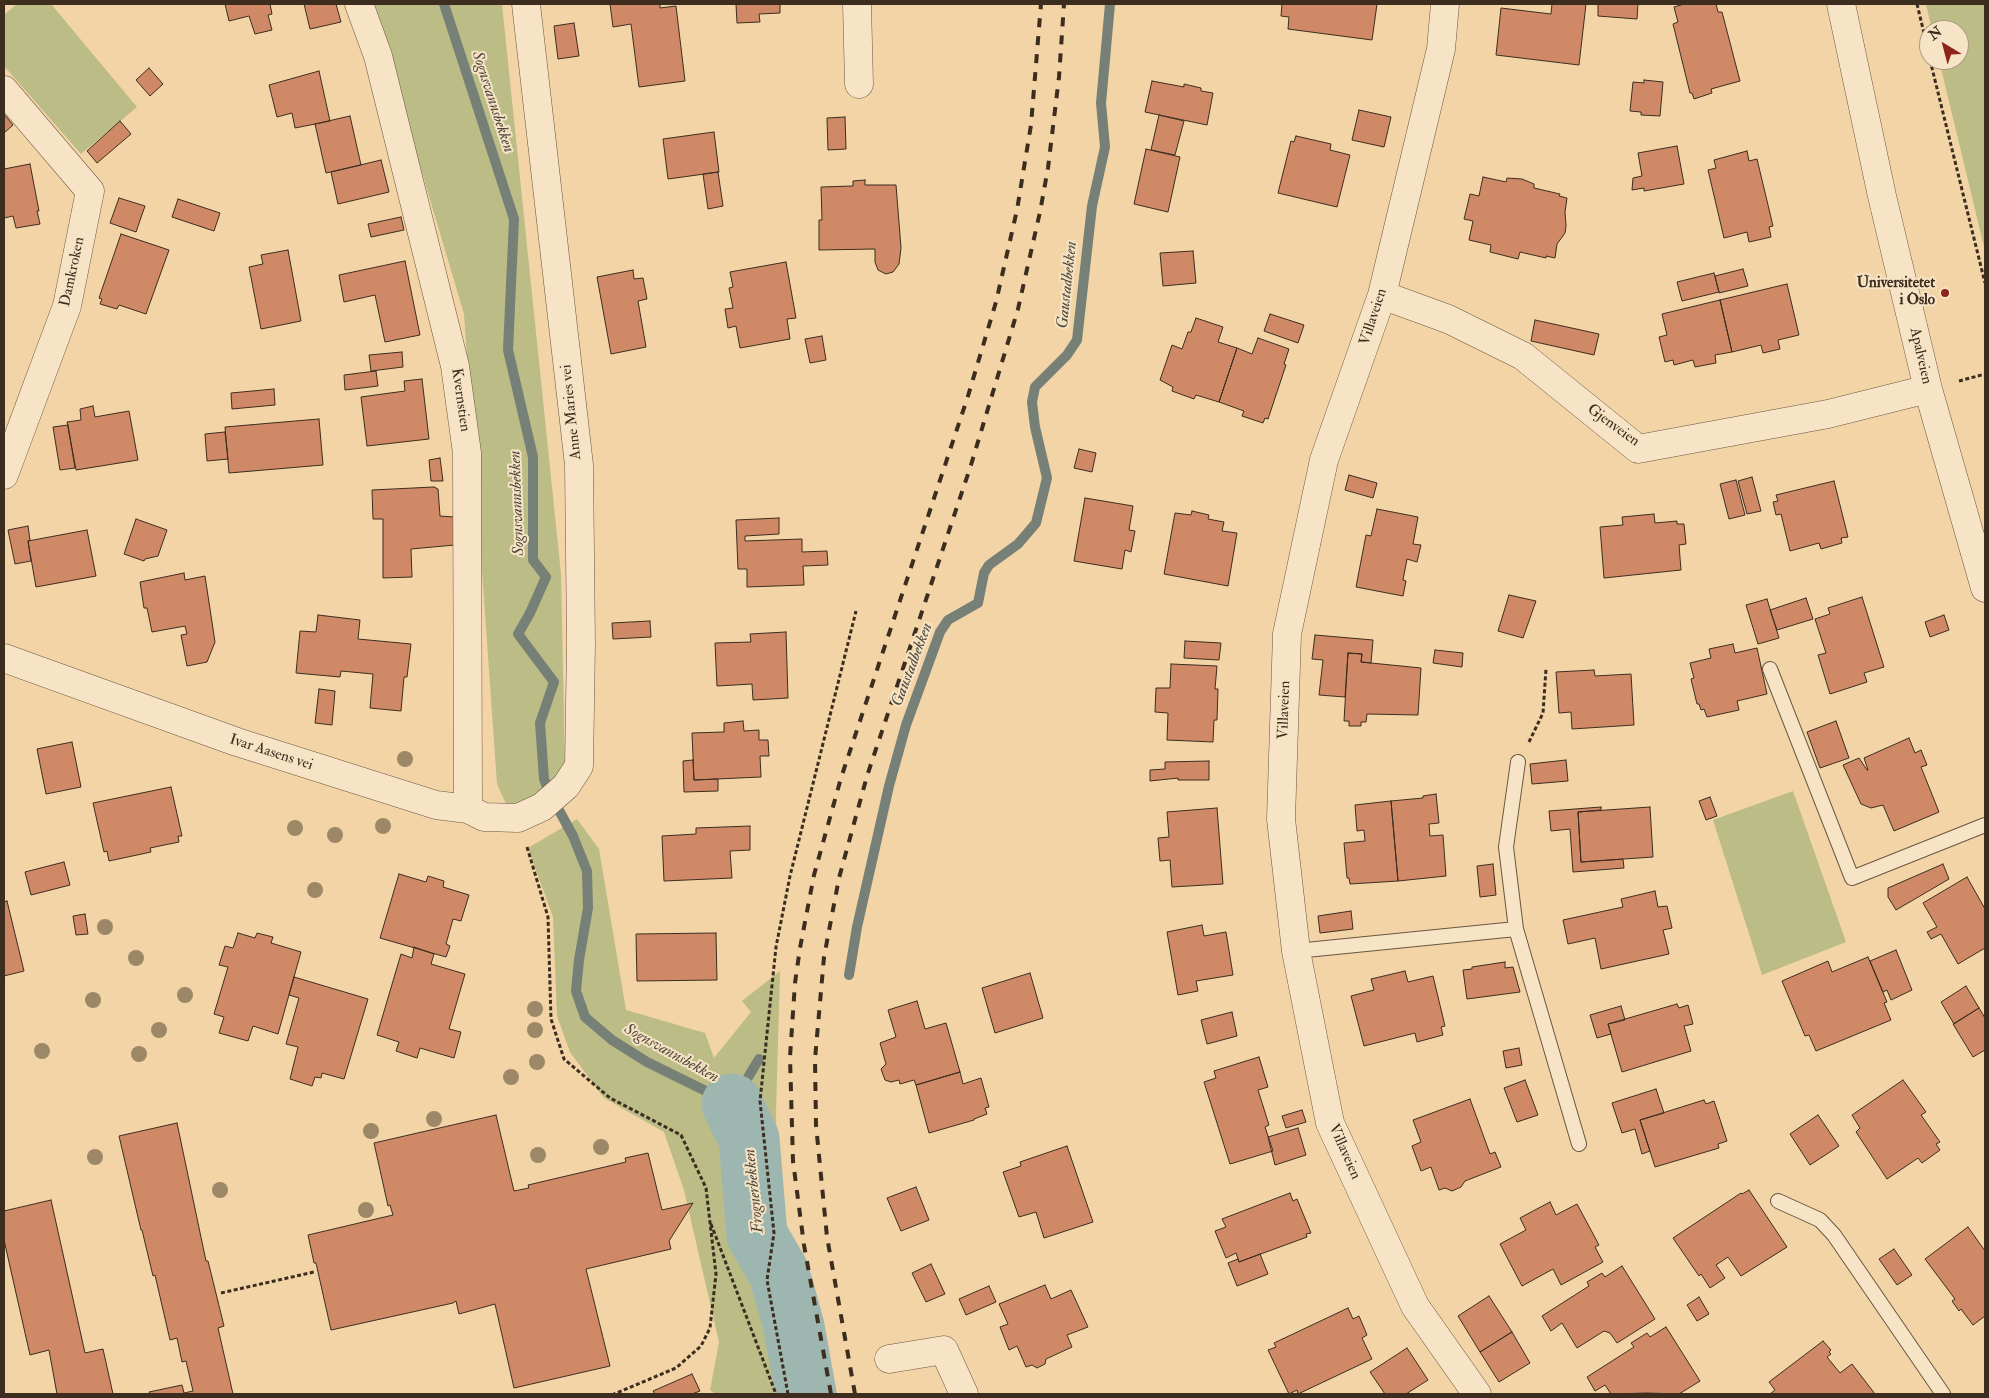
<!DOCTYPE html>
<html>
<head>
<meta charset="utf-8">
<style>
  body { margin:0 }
  #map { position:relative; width:1989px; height:1398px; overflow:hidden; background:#f2d4a6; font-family:"IM FELL Double Pica",serif }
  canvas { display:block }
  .frame { position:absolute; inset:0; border:5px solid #3c2d1f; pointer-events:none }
  .north { position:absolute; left:1919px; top:20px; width:50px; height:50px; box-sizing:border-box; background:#f7e3c5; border:1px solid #ac9a83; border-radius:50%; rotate:323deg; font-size:14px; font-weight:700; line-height:20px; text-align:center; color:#3c2d1f }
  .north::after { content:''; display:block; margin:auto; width:18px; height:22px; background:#8f2418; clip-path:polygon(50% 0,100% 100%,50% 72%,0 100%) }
</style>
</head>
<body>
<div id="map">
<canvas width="1989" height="1398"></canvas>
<div class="frame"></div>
<div class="north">N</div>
</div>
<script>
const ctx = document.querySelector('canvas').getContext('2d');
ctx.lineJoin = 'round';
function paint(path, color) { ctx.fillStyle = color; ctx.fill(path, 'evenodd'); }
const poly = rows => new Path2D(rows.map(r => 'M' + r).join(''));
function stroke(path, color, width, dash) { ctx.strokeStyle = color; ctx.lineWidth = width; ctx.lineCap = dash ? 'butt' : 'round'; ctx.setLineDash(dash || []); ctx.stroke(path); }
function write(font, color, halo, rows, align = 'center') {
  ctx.font = font + ' "IM FELL Double Pica",serif'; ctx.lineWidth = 4; ctx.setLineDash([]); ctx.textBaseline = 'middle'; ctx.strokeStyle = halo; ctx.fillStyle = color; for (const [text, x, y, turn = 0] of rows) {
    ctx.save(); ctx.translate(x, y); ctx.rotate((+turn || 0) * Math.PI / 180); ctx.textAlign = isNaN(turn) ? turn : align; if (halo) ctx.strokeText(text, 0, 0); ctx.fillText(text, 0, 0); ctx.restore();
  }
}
paint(poly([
  [17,4,51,4,137,107,81,154,4,66,4,15],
  [372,4,502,4,561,574,565,767,531,803,506,804,497,784,464,314],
  [1926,4,1985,4,1985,251,1939,60,1959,60,1959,30,1932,30],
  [1793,791,1846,942,1762,975,1713,820],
  [577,819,599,849,626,1010,705,1033,714,1058,751,1012,742,1001,780,971,776,1111,777,1171,792,1279,813,1394,715,1394,710,1390,719,1342,684,1190,664,1132,604,1098,570,1052,557,1016,553,917,528,848]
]), '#bbbc86');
stroke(poly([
  [444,4,514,219,508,350,533,457,533,560,546,577,530,613,518,634,554,682,540,723,544,779,549,792,573,836,587,871,588,908,579,960,576,991,585,1017,612,1040,647,1062,732,1104,759,1059],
  [849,975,857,927,889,786,906,725,940,632,948,620,978,603,984,573,989,565,1018,544,1036,523,1047,478,1035,427,1032,402,1035,387,1067,355,1077,340,1092,206,1105,147,1101,103,1110,4]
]), '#768076', 10);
stroke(poly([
  [732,1104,749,1139,757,1235,779,1273,794,1327,806,1394]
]), '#9db7b0', 61);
const building = poly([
  [225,4,270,4,272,14,268,15,272,30,255,34,249,16,229,21,225,4],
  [304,4,336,4,341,22,310,29,304,4],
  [610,4,660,4,660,8,676,6,685,81,639,87,631,24,613,27,610,4],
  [736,4,780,4,780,13,759,14,760,22,737,23,736,4],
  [1282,4,1377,4,1372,40,1288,29,1289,17,1281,16,1282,4],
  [1552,4,1586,4,1579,65,1496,55,1501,8,1551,14,1552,4],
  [1598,4,1638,4,1637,19,1598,16,1598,4],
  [1684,4,1716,4,1718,12,1722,12,1740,81,1711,89,1712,93,1694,99,1692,93,1690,93,1673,24,1678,22,1674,7,1684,4],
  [574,23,579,56,558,59,554,26,574,23],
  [149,68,163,84,150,96,136,80,149,68],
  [319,71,330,121,295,128,292,113,277,117,269,85,319,71],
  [1644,80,1663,82,1660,116,1641,115,1641,112,1630,111,1633,82,1644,83,1644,80],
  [1152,81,1184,87,1184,84,1201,88,1201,91,1213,93,1207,125,1145,112,1152,81],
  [1359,110,1391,117,1384,147,1352,140,1359,110],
  [4,114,13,125,4,133,4,114],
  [1159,115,1184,121,1175,155,1151,150,1159,115],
  [350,116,361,165,326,173,315,124,350,116],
  [845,117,846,149,828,150,827,118,845,117],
  [120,121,131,134,97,163,87,151,120,121],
  [714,132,719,172,668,179,663,139,714,132],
  [1296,136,1331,144,1330,150,1350,155,1337,207,1278,193,1291,141,1294,142,1296,136],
  [1677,146,1684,184,1644,191,1644,188,1632,190,1633,178,1642,176,1638,153,1677,146],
  [1146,149,1180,157,1168,212,1134,204,1146,149],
  [1747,151,1749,161,1757,159,1773,226,1769,227,1771,237,1749,242,1747,232,1724,238,1708,170,1716,168,1714,160,1747,151],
  [381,160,389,192,338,204,331,172,381,160],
  [30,164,39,211,37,211,40,224,16,228,13,216,4,218,4,169,30,164],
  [718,172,723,206,708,209,703,174,718,172],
  [1483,177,1506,182,1507,178,1522,179,1534,184,1534,188,1560,194,1559,196,1567,198,1565,212,1566,226,1565,233,1557,244,1555,258,1546,256,1546,258,1520,252,1518,259,1490,252,1491,245,1469,240,1473,221,1464,219,1467,207,1470,194,1479,196,1483,177],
  [865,180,865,185,896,185,901,248,899,264,893,272,886,274,878,270,875,262,875,249,819,250,819,220,822,220,821,187,853,186,853,181,865,180],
  [119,198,145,206,136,232,110,223,119,198],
  [178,199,220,213,214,231,172,217,178,199],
  [401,217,404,230,371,237,368,224,401,217],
  [121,234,169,250,146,314,119,305,117,309,100,304,102,299,99,298,121,234],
  [288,250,301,321,261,329,249,267,263,264,261,255,288,250],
  [1193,251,1196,283,1163,286,1160,253,1193,251],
  [405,261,420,335,385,342,375,295,344,302,339,275,405,261],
  [786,262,796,318,787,319,790,339,740,348,736,326,728,328,725,309,733,308,729,288,733,287,730,272,786,262],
  [1743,269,1748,286,1719,293,1715,276,1743,269],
  [633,270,634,279,643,278,647,299,638,301,646,347,611,354,597,277,633,270],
  [1714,273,1719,292,1682,301,1677,282,1714,273],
  [1787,284,1799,335,1778,340,1780,349,1763,353,1761,345,1732,352,1720,300,1787,284],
  [1720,300,1732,352,1715,355,1716,363,1695,367,1693,360,1674,365,1673,360,1665,362,1659,337,1667,335,1662,314,1720,300],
  [1270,314,1304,325,1298,343,1264,331,1270,314],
  [1196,318,1223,327,1218,342,1237,348,1219,402,1196,395,1194,399,1172,391,1173,387,1160,380,1172,345,1182,349,1188,332,1191,332,1196,318],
  [1535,320,1599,334,1594,355,1531,341,1535,320],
  [822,336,826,360,810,363,805,339,822,336],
  [1258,338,1289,349,1284,364,1286,365,1268,419,1265,418,1263,423,1242,416,1244,411,1219,402,1237,348,1252,354,1258,338],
  [402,352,403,367,371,371,369,355,402,352],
  [376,371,378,386,345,390,344,375,376,371],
  [422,379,429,439,367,446,361,397,405,391,404,381,422,379],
  [274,389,275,405,232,409,231,393,274,389],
  [93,406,95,417,129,411,138,460,76,470,67,422,81,420,80,409,93,406],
  [319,419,323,465,229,473,225,427,319,419],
  [68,425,75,468,60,470,53,427,68,425],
  [225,432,228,459,207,461,205,434,225,432],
  [1079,449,1096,453,1092,472,1074,468,1079,449],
  [440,458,443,481,431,481,429,460,440,458],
  [1349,475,1377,483,1373,498,1345,490,1349,475],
  [1752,477,1761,511,1747,514,1738,481,1752,477],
  [1736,480,1745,515,1729,519,1720,484,1736,480],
  [1834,481,1848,537,1841,538,1842,543,1821,549,1819,543,1790,551,1781,514,1776,515,1773,502,1778,501,1776,495,1834,481],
  [434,487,438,489,440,516,454,517,455,545,411,549,412,577,383,578,383,519,373,519,372,490,434,487],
  [1085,498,1133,506,1129,530,1135,531,1131,552,1125,550,1122,569,1074,561,1085,498],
  [1377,509,1418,517,1413,544,1421,545,1417,562,1407,559,1403,580,1406,581,1403,596,1356,587,1366,535,1371,536,1377,509],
  [1192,511,1209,515,1208,519,1224,522,1222,531,1237,533,1228,586,1164,574,1175,513,1191,515,1192,511],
  [1654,514,1655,523,1677,521,1677,524,1684,524,1686,544,1679,545,1681,570,1604,578,1600,527,1623,525,1622,517,1654,514],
  [779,518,779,534,745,536,745,541,802,539,802,552,827,551,828,565,803,566,804,585,747,587,747,569,738,569,736,520,779,518],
  [136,519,167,530,158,556,145,559,144,561,124,554,136,519],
  [28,526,30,540,28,541,31,561,15,564,8,530,28,526],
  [87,530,96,576,36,587,28,541,87,530],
  [184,573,185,580,205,576,215,642,207,662,187,666,181,635,187,634,185,626,152,632,147,608,144,608,140,582,184,573],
  [1509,595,1536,601,1523,638,1498,631,1509,595],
  [1862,597,1884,667,1864,673,1867,682,1830,694,1818,655,1826,653,1815,619,1830,614,1828,608,1862,597],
  [1806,598,1813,619,1777,630,1770,610,1806,598],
  [1767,599,1779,638,1758,644,1746,605,1767,599],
  [318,615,360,620,358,639,411,644,407,677,404,677,401,711,370,708,373,674,341,671,340,677,296,673,300,631,316,632,318,615],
  [1944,615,1949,630,1930,637,1925,622,1944,615],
  [650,621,651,637,613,639,612,623,650,621],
  [786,632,788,698,753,700,752,684,717,686,715,643,751,642,750,634,786,632],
  [1315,635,1373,640,1371,663,1361,662,1362,654,1348,653,1345,697,1319,695,1323,660,1312,659,1315,635],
  [1185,641,1221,643,1219,660,1184,658,1185,641],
  [1733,644,1735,653,1757,648,1767,694,1737,701,1739,710,1707,717,1704,709,1701,710,1699,704,1697,704,1691,679,1694,678,1690,663,1711,658,1709,649,1733,644],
  [1435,650,1463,653,1462,667,1433,663,1435,650],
  [1348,653,1362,654,1361,662,1421,668,1418,715,1367,714,1366,722,1361,722,1361,726,1349,726,1349,721,1344,721,1348,653],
  [1171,664,1217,666,1215,689,1218,689,1217,720,1214,720,1213,742,1167,740,1168,713,1155,712,1156,688,1170,688,1171,664],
  [1594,670,1595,676,1631,674,1634,725,1572,729,1571,712,1559,713,1556,672,1594,670],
  [319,689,335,691,332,725,315,723,319,689],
  [743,721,744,731,759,730,759,740,768,740,769,756,760,756,761,777,694,780,692,733,724,732,724,723,743,721],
  [1836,721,1849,758,1820,768,1807,732,1836,721],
  [1909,738,1915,753,1921,750,1927,765,1921,767,1939,812,1894,831,1883,805,1871,808,1861,804,1843,765,1859,758,1867,770,1868,770,1864,758,1909,738],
  [72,742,81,787,46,794,37,749,72,742],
  [693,760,694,780,718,779,718,791,684,792,683,761,693,760],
  [1566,760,1568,781,1532,784,1530,764,1566,760],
  [1209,761,1209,780,1178,780,1178,778,1150,781,1150,770,1165,769,1165,762,1209,761],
  [171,787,182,836,178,836,179,842,150,848,151,852,109,861,107,851,104,852,93,803,171,787],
  [1436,794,1439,823,1429,824,1430,836,1443,835,1446,876,1398,881,1391,801,1423,798,1423,796,1436,794],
  [1710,797,1717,816,1706,820,1699,801,1710,797],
  [1391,801,1398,881,1350,884,1349,878,1347,878,1344,843,1365,841,1364,830,1357,831,1355,805,1391,801],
  [1601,807,1601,810,1578,812,1581,862,1623,859,1624,868,1573,872,1570,829,1551,831,1549,811,1601,807],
  [1650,807,1653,857,1581,862,1578,812,1650,807],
  [1217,808,1223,884,1172,887,1170,860,1160,861,1158,838,1169,837,1167,812,1217,808],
  [750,826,750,850,730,851,732,878,664,881,662,836,696,834,696,828,750,826],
  [64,862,70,885,31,895,25,872,64,862],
  [1493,864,1496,895,1480,897,1477,866,1493,864],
  [1943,864,1949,879,1896,910,1888,897,1888,888,1943,864],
  [399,874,426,882,428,876,444,881,443,887,469,895,461,921,453,919,446,944,450,946,446,957,380,938,399,874],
  [1967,877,1985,909,1985,948,1958,964,1941,934,1931,939,1927,932,1937,927,1923,903,1967,877],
  [1655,891,1658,907,1667,906,1672,928,1663,930,1669,954,1601,969,1595,938,1568,944,1563,920,1623,907,1621,899,1655,891],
  [7,901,24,971,4,976,4,902,7,901],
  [1351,911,1353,929,1320,933,1318,916,1351,911],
  [85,914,88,934,76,935,73,916,85,914],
  [1202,925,1204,936,1226,932,1233,975,1196,981,1198,991,1178,995,1167,932,1202,925],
  [238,933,255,938,257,933,273,937,271,943,301,952,278,1034,253,1026,248,1041,219,1033,224,1017,214,1014,228,967,219,965,225,946,233,948,238,933],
  [716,933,717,980,637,981,636,934,716,933],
  [414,947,434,954,431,964,465,974,449,1029,461,1032,454,1058,420,1048,417,1058,396,1051,399,1042,377,1035,401,954,412,958,414,947],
  [1896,950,1912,990,1891,1000,1887,990,1883,992,1870,961,1896,950],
  [1868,957,1887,1002,1884,1003,1891,1020,1816,1051,1809,1035,1805,1036,1782,981,1828,961,1832,972,1868,957],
  [1505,962,1505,968,1513,967,1520,992,1467,999,1463,970,1472,969,1472,967,1505,962],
  [1405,971,1408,982,1433,976,1445,1026,1441,1027,1443,1035,1417,1042,1415,1033,1364,1046,1351,996,1374,990,1371,979,1405,971],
  [1030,973,1043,1018,995,1033,982,988,1030,973],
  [294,977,368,999,344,1079,322,1073,321,1078,315,1077,312,1086,290,1079,298,1047,286,1044,299,998,289,995,294,977],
  [1966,986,1979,1008,1954,1024,1941,1002,1966,986],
  [917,1001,925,1029,946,1023,960,1072,916,1085,914,1080,900,1084,899,1080,891,1082,885,1080,881,1069,886,1064,880,1043,896,1037,888,1010,917,1001],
  [1677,1004,1679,1008,1688,1005,1693,1024,1684,1026,1691,1051,1622,1072,1608,1024,1677,1004],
  [1621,1006,1625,1020,1608,1024,1611,1034,1597,1038,1590,1015,1621,1006],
  [1979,1008,1985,1018,1985,1050,1973,1057,1953,1024,1979,1008],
  [1232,1012,1237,1036,1207,1044,1201,1020,1232,1012],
  [1519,1048,1522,1065,1506,1068,1503,1051,1519,1048],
  [1259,1057,1268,1087,1258,1090,1269,1125,1265,1127,1273,1151,1230,1164,1204,1082,1216,1078,1214,1071,1259,1057],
  [960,1072,963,1084,981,1078,989,1107,985,1108,987,1114,974,1119,974,1120,929,1133,916,1085,960,1072],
  [1525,1080,1538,1115,1517,1122,1504,1088,1525,1080],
  [1903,1080,1926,1112,1921,1115,1940,1142,1936,1144,1940,1150,1922,1163,1918,1158,1887,1179,1856,1132,1860,1128,1852,1115,1903,1080],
  [1656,1089,1664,1113,1640,1120,1650,1151,1642,1154,1635,1129,1622,1133,1612,1103,1656,1089],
  [1470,1099,1490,1154,1495,1152,1501,1167,1465,1181,1461,1187,1452,1191,1445,1188,1439,1190,1431,1167,1421,1171,1412,1146,1421,1142,1413,1120,1470,1099],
  [1704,1100,1706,1104,1714,1101,1727,1141,1718,1144,1719,1148,1655,1167,1640,1120,1704,1100],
  [1302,1110,1306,1122,1286,1128,1282,1116,1302,1110],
  [496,1115,514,1191,529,1188,528,1185,626,1162,625,1158,648,1153,662,1210,693,1203,669,1241,671,1249,586,1269,610,1366,514,1388,495,1304,459,1314,456,1301,453,1303,331,1330,316,1263,314,1263,308,1235,393,1215,390,1205,388,1206,374,1143,496,1115],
  [1818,1115,1839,1146,1810,1165,1790,1134,1818,1115],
  [177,1123,206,1261,208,1261,224,1326,218,1328,233,1394,150,1394,149,1392,182,1385,184,1393,193,1391,186,1361,182,1362,177,1338,170,1340,155,1275,153,1276,142,1230,141,1230,119,1136,177,1123],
  [1298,1128,1306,1155,1275,1165,1268,1137,1298,1128],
  [1067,1146,1093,1222,1044,1238,1036,1212,1019,1217,1003,1172,1021,1166,1020,1162,1067,1146],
  [916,1187,929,1220,901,1231,887,1198,916,1187],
  [1749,1190,1787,1247,1741,1276,1728,1257,1716,1265,1725,1278,1710,1288,1701,1274,1699,1276,1673,1238,1741,1193,1742,1194,1749,1190],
  [1290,1193,1293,1201,1297,1199,1311,1233,1306,1234,1307,1237,1239,1262,1236,1253,1226,1258,1215,1231,1226,1227,1222,1219,1290,1193],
  [51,1200,85,1353,103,1349,113,1394,57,1394,49,1350,30,1355,4,1240,4,1211,51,1200],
  [1550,1202,1556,1215,1577,1204,1599,1245,1595,1247,1603,1262,1561,1285,1553,1269,1522,1286,1500,1244,1526,1230,1520,1218,1550,1202],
  [1968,1227,1985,1251,1985,1316,1973,1325,1961,1309,1959,1311,1952,1301,1955,1299,1925,1259,1968,1227],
  [1894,1249,1912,1275,1897,1285,1879,1259,1894,1249],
  [1260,1254,1268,1274,1237,1286,1228,1263,1238,1259,1239,1262,1260,1254],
  [931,1264,945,1294,926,1302,912,1273,931,1264],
  [1622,1266,1655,1319,1617,1343,1610,1333,1604,1331,1577,1348,1562,1323,1551,1331,1542,1316,1589,1286,1587,1282,1602,1273,1605,1277,1622,1266],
  [1045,1285,1051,1299,1071,1290,1088,1327,1067,1335,1072,1347,1046,1359,1045,1364,1037,1368,1032,1365,1026,1367,1017,1346,1009,1350,1000,1327,1008,1324,999,1304,1045,1285],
  [989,1286,996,1302,966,1315,959,1299,989,1286],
  [1489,1296,1512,1332,1480,1352,1458,1316,1489,1296],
  [1699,1297,1709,1314,1697,1321,1687,1305,1699,1297],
  [1348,1308,1353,1319,1359,1316,1367,1335,1362,1338,1372,1359,1298,1394,1297,1390,1289,1394,1268,1350,1276,1347,1274,1343,1348,1308],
  [1666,1327,1700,1381,1679,1394,1647,1393,1611,1394,1605,1385,1595,1391,1587,1377,1634,1347,1631,1343,1647,1333,1650,1337,1666,1327],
  [1512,1332,1530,1363,1499,1382,1480,1352,1512,1332],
  [1823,1341,1831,1350,1829,1352,1831,1354,1827,1357,1840,1373,1852,1364,1875,1394,1770,1394,1775,1390,1769,1382,1823,1341],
  [1407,1348,1428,1380,1406,1394,1385,1394,1370,1372,1407,1348],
  [692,1374,700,1391,692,1394,655,1394,653,1391,692,1374]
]);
paint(building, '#cf8967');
stroke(building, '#3c2d1f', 1);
const service = poly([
  [1770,669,1852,878,1985,825],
  [1516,929,1579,1144],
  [1296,951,1516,929,1506,847,1518,762],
  [1778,1201,1820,1220,1834,1235,1943,1394]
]);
const minor = poly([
  [359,4,378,56,455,366,467,453,468,809],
  [857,4,859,84],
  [1445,4,1441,49,1382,295,1324,460,1287,634,1281,819,1296,951,1330,1123,1415,1306,1477,1394],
  [1841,4,1882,196,1928,389,1985,588],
  [4,90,90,191,67,306,4,475],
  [1382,295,1448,319,1523,356,1638,449,1828,414,1928,389],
  [4,658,237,742,436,805,468,809,484,817,518,818,542,807,566,786,579,766,581,644,579,465,526,4],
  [889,1359,944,1350,964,1394]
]);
stroke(service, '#6a5741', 16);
stroke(minor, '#6a5741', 29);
stroke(poly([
  [1917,4,1929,54],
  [1930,60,1985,283],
  [1959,381,1985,374],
  [1529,742,1543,713,1546,669],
  [527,847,548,917,551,1019,564,1059,610,1098,681,1135,706,1188,716,1274,710,1328,701,1346,676,1368,614,1394],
  [711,1224,776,1394],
  [221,1293,314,1272],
  [788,1394,767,1280,774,1233,760,1101,776,947,790,876,856,611]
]), '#3c2d1f', 3, [4, 2.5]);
stroke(service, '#f7e3c5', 14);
stroke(minor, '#f7e3c5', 28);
stroke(poly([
  [831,1394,804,1245,793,1161,790,1057,795,983,800,948,814,875,841,778,968,396,996,302,1017,210,1031,125,1041,4],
  [855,1394,827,1237,816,1125,815,1059,824,957,839,878,867,776,971,465,1018,309,1040,212,1048,168,1059,77,1064,4]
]), '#3c2d1f', 4, [9, 9]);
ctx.fillStyle = '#9c8867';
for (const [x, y] of [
  [405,759],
  [383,826],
  [295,828],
  [335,835],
  [315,890],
  [105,927],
  [136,958],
  [185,995],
  [93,1000],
  [535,1009],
  [159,1030],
  [535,1030],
  [42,1051],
  [139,1054],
  [537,1062],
  [511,1077],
  [434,1119],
  [371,1131],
  [601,1147],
  [538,1155],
  [95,1157],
  [220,1190],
  [366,1210]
]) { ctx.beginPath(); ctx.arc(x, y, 8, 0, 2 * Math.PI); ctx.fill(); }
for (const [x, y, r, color] of [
  [1945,293,5,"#8f2418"]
]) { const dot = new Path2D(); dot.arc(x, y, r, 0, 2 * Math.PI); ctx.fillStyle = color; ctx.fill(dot); stroke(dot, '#f7e3c5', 2); }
write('15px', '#3c2d1f', '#f7e3c5', [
  ["Damkroken",73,272,-78],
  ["Villaveien",1374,317,-72],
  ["Apalveien",1920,356,77],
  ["Kvernstien",460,400,82],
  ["Anne Maries vei",572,412,-96],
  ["Gjenveien",1613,426,36],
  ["Villaveien",1285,710,-88],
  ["Ivar Aasens vei",271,753,18],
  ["Villaveien",1344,1152,66]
]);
write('bold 15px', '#3c2d1f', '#f7e3c5', [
  ["Universitetet",1935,284],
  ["i Oslo",1935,301]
], 'right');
write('italic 16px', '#4f493c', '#f7e3c5', [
  ["Sognsvannsbekken",492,102,72],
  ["Gaustadbekken",1068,285,-84],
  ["Sognsvannsbekken",518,503,-92],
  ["Gaustadbekken",913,665,-69],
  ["Sognsvannsbekken",671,1054,29],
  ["Frognerbekken",755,1191,-96]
]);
</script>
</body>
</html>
